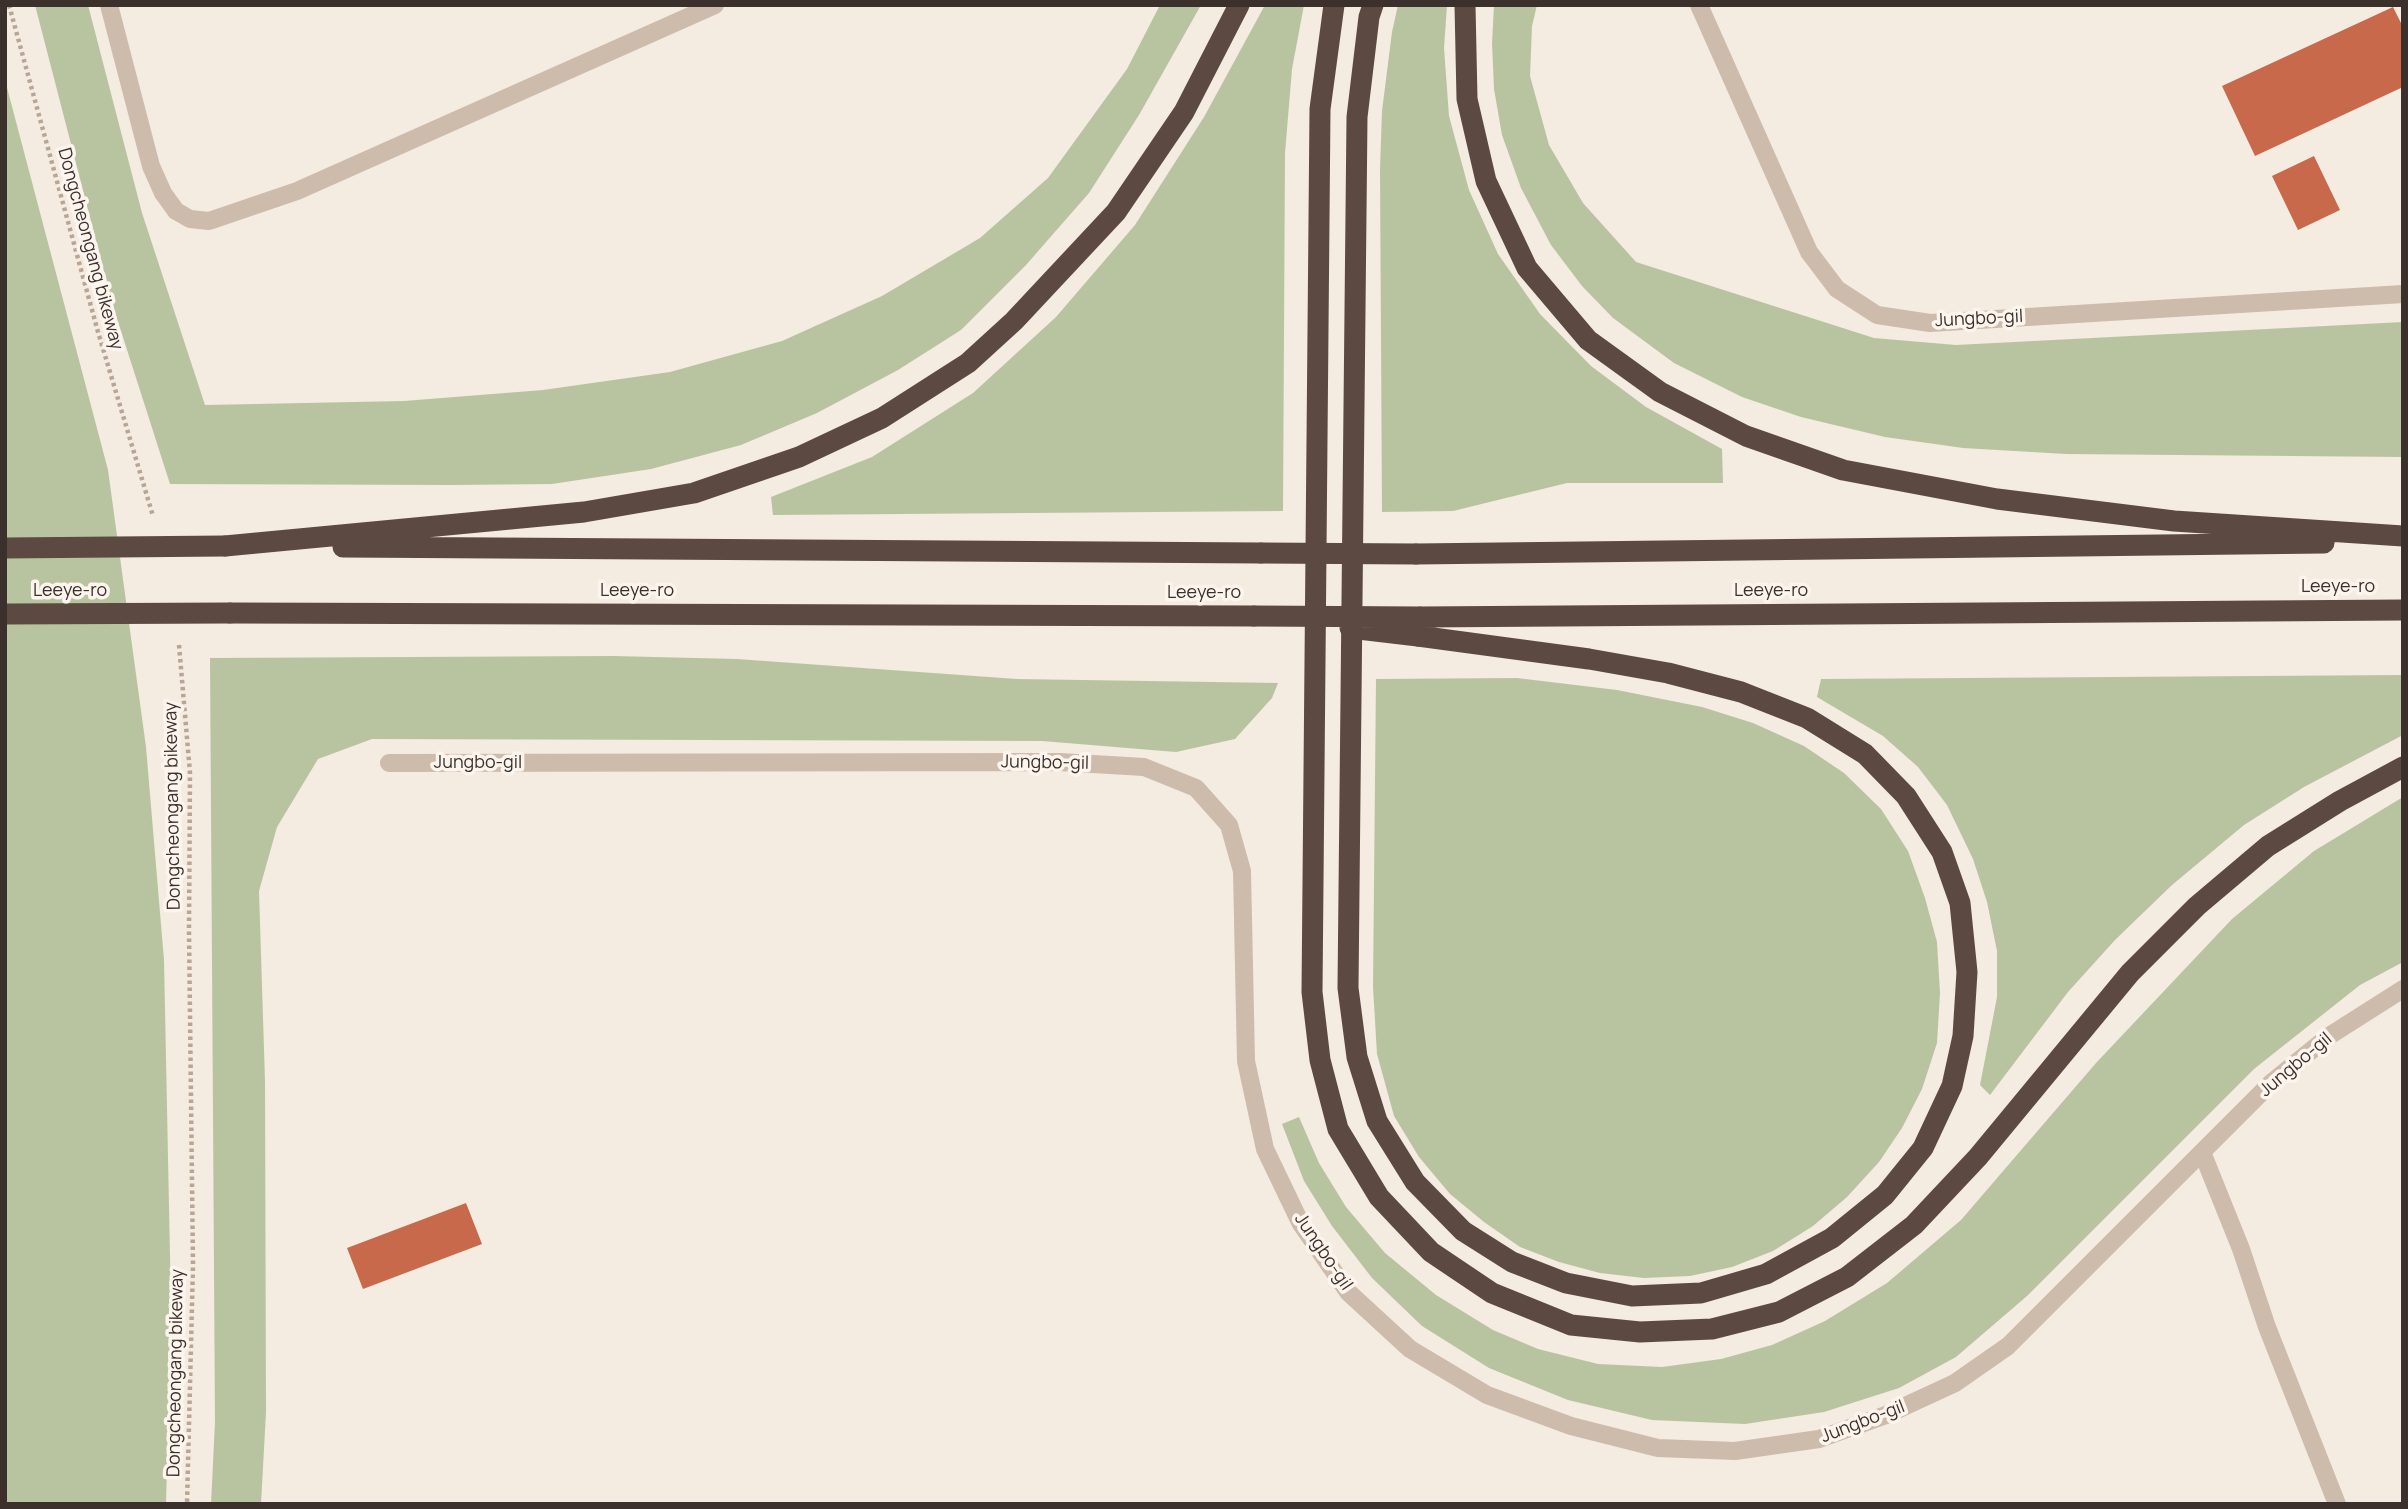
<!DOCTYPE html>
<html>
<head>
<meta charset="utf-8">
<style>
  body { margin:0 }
  #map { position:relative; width:2408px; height:1509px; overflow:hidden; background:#f4ebe1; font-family:Manrope,sans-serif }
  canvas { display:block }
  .frame { position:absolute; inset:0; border:7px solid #3b302b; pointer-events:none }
</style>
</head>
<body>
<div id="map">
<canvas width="2408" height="1509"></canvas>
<div class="frame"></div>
</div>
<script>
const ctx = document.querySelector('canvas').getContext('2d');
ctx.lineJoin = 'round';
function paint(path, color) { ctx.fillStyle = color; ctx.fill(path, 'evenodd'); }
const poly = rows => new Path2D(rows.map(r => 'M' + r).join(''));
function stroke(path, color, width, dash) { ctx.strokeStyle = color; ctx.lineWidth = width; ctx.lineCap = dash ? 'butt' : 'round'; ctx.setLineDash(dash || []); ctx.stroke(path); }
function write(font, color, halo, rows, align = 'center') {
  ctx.font = font + ' Manrope,sans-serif'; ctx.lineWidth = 7; ctx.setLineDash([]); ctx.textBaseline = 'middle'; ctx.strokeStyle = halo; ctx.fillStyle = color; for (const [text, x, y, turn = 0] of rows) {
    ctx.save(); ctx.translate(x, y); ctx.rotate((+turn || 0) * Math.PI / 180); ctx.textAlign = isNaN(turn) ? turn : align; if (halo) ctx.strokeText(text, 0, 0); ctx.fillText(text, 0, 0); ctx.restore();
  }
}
paint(poly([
  [35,5,88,5,142,213,205,405,404,401,543,390,670,372,782,341,882,296,980,238,1048,178,1127,69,1160,5,1201,5,1139,115,1089,193,1026,265,961,330,898,370,817,413,741,445,651,469,552,484,451,485,170,484,113,306],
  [1265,5,1304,5,1292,69,1285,153,1283,511,773,515,771,497,872,457,973,393,1056,317,1135,225,1204,117],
  [1398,5,1447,5,1444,48,1449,116,1469,190,1498,254,1540,314,1591,366,1646,407,1722,449,1723,483,1567,483,1453,511,1382,512,1380,169,1382,111,1392,32],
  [1494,5,1537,5,1532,26,1530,76,1549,145,1583,203,1636,262,1874,338,1956,345,2403,322,2403,457,2066,454,1963,448,1885,437,1801,417,1742,397,1674,363,1613,318,1582,286,1551,245,1521,188,1502,135,1494,89,1492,43],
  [5,80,108,470,146,747,164,960,171,1305,166,1504,5,1504],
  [613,656,737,659,1017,679,1278,683,1272,698,1235,739,1176,752,1042,741,372,739,318,759,277,827,259,891,265,1081,266,1412,261,1504,211,1504,215,1422,210,658],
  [2403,675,2403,735,2304,787,2244,825,2172,885,2115,940,2068,992,1990,1095,1980,1085,1997,997,1997,951,1987,902,1973,859,1947,805,1918,767,1883,736,1817,697,1821,679],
  [1517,678,1617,690,1702,707,1753,723,1804,746,1844,773,1881,809,1908,851,1925,898,1937,942,1940,993,1937,1043,1922,1089,1902,1128,1879,1162,1847,1197,1813,1226,1773,1251,1732,1267,1690,1276,1644,1278,1600,1273,1559,1262,1520,1247,1484,1222,1450,1194,1419,1157,1394,1116,1377,1054,1373,987,1376,679],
  [2403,797,2403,962,2360,985,2254,1069,2027,1296,1956,1357,1899,1388,1824,1412,1745,1424,1652,1420,1568,1400,1489,1368,1422,1326,1372,1278,1332,1226,1304,1181,1282,1124,1299,1117,1319,1163,1346,1207,1385,1253,1436,1295,1493,1330,1538,1349,1598,1364,1662,1367,1721,1359,1772,1345,1825,1321,1887,1283,1961,1220,2096,1063,2232,919,2314,851]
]), '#b8c4a0');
paint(poly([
  [2393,7,2403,27,2403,87,2255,156,2222,86],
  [2314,156,2340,210,2298,230,2272,176],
  [466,1203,482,1244,363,1289,347,1248]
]), '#c8694b');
stroke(poly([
  [9,5,98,332,153,516],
  [179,645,190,773,189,930,193,1265,187,1504]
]), '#b9a596', 4.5, [3.5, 3.5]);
stroke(poly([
  [109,5,151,166,163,193,176,211,190,219,209,221,297,191,715,5],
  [1699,5,1809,252,1837,289,1877,315,1930,323,2403,294],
  [389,763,1059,762,1144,767,1196,788,1229,825,1242,871,1246,1061,1265,1149,1301,1224,1348,1292,1410,1349,1487,1395,1571,1426,1658,1448,1735,1451,1819,1439,1886,1415,1955,1383,2008,1346,2271,1083,2329,1036,2403,989],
  [2202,1152,2241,1249,2267,1327,2337,1504]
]), '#cdbbac', 18);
stroke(poly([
  [1334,5,1320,109,1312,992,1320,1060,1338,1129,1379,1197,1431,1252,1492,1293,1571,1325,1640,1332,1712,1329,1779,1312,1847,1277,1914,1225,1978,1157,2130,973,2197,906,2268,846,2340,801,2403,767],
  [1373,5,1369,17,1357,117,1348,988,1357,1057,1377,1121,1415,1182,1463,1231,1512,1262,1566,1283,1632,1296,1701,1293,1766,1274,1832,1238,1885,1195,1923,1148,1952,1086,1963,1036,1967,972,1960,903,1942,852,1906,796,1865,754,1807,718,1741,692,1668,673,1589,659,1418,636],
  [1465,5,1467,99,1486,181,1527,268,1588,340,1660,392,1746,436,1843,470,1997,499,2174,521,2403,536],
  [225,546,584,512,694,493,799,457,882,418,968,363,1014,321,1116,212,1184,112,1239,5],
  [343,547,1261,553],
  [1416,554,2324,543],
  [230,613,1254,616],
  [1420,617,2403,610]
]), '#5c4a42', 21);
stroke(poly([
  [5,548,225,546],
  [1261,553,1416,554],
  [5,614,230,613],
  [1254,616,1420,617],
  [1350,628,1418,636]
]), '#5c4a42', 21);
write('18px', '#3b302b', '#fbf5ee', [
  ["Dongcheongang bikeway",90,249,75],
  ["Jungbo-gil",1979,319,-3],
  ["Leeye-ro",2338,587],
  ["Leeye-ro",70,591],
  ["Leeye-ro",637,591],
  ["Leeye-ro",1771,591],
  ["Leeye-ro",1204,593],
  ["Jungbo-gil",478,763],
  ["Jungbo-gil",1045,763,1],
  ["Dongcheongang bikeway",173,806,-91],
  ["Jungbo-gil",2296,1065,-40],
  ["Jungbo-gil",1323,1252,56],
  ["Dongcheongang bikeway",176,1373,-89],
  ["Jungbo-gil",1863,1422,-21]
]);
</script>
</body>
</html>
